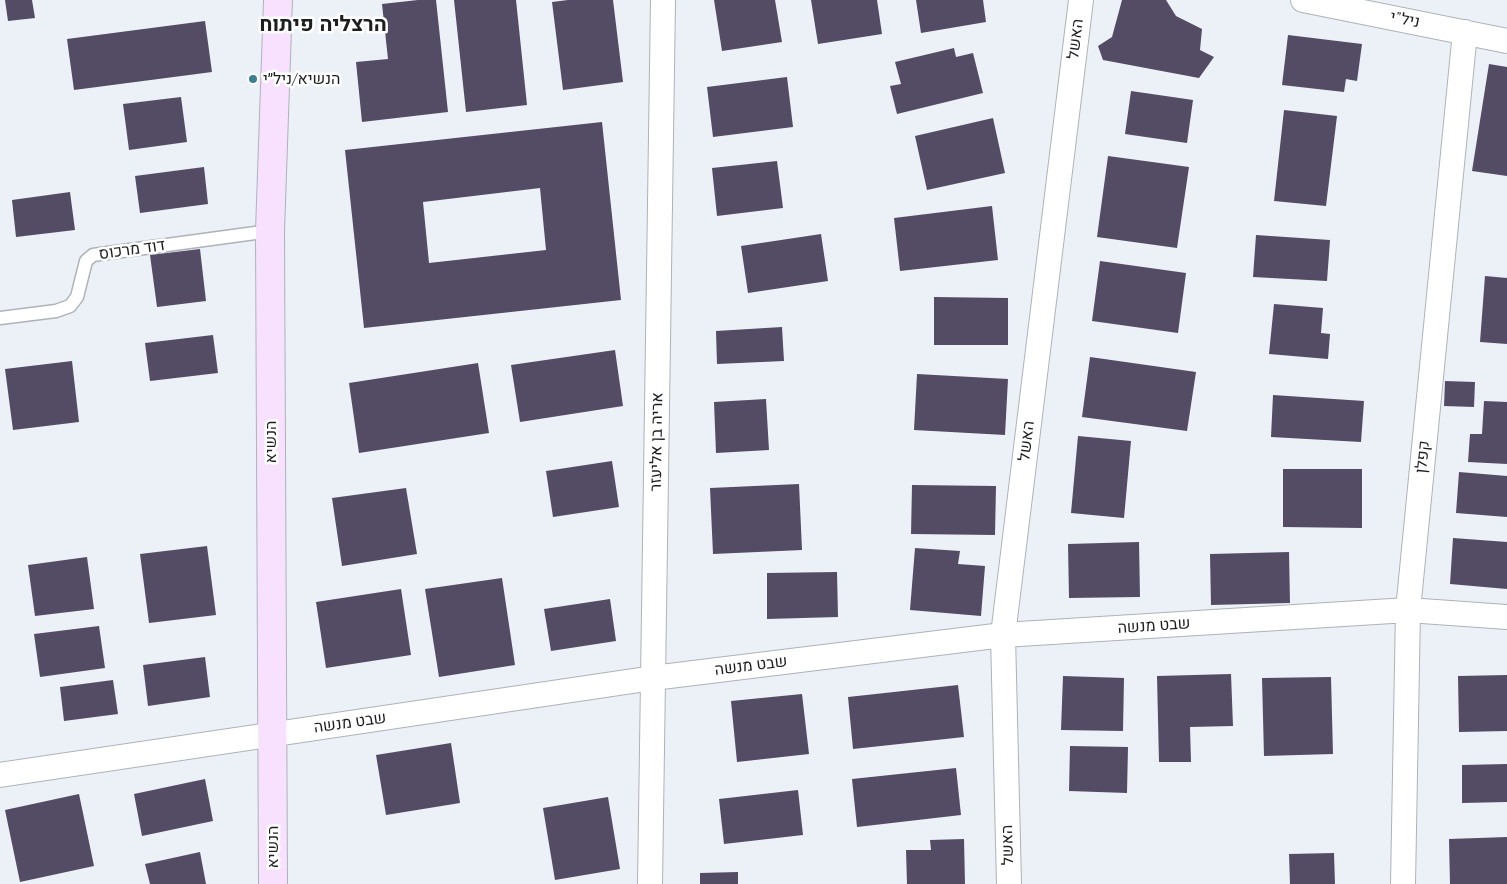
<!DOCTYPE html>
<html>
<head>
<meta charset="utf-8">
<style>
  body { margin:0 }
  canvas { display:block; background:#ecf0f7 }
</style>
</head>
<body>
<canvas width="1507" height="884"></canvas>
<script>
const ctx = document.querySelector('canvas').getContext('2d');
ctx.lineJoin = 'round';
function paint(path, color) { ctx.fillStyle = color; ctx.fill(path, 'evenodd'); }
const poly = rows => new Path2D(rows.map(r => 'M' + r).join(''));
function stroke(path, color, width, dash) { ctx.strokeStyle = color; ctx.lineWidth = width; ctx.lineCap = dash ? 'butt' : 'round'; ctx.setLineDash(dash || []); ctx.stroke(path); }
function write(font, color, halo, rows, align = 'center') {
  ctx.font = font + ' "PT Serif",Heebo,serif'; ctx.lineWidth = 5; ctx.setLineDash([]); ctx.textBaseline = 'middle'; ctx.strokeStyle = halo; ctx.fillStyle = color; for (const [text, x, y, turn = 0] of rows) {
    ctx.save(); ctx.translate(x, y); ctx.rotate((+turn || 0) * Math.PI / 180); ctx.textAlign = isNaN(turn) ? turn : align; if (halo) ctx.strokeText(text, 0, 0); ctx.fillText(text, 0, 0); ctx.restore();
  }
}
paint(poly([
  [5,0,32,0,35,18,8,21],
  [418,0,436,0,448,112,362,122,356,62,388,59,382,4],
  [454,0,516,0,527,105,466,112],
  [568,0,613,0,623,82,563,90,552,2],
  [714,0,775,0,782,42,722,51],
  [811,0,877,0,882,34,818,44],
  [916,0,983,0,986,22,921,33],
  [1122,0,1166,0,1176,16,1202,29,1200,50,1214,57,1199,78,1103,60,1098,46,1112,37],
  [205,21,212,72,74,90,67,39],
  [1288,35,1362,44,1357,81,1346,79,1344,92,1282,85],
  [954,48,956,57,973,53,983,93,897,114,890,86,901,84,895,62],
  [1489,64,1507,67,1507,176,1472,171],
  [787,77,793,127,713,137,707,87],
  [1131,91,1193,100,1187,143,1125,134],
  [181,97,187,142,129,150,123,104],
  [1284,110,1337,116,1326,206,1274,201],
  [993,118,1005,173,927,190,915,136],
  [602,122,621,300,364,328,345,150],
  [540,188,546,250,429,263,423,202],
  [1108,156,1189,167,1177,248,1097,237],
  [777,161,783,208,717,216,712,168],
  [204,167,208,204,140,213,135,176],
  [70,192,75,230,16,237,12,200],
  [992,206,998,260,900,271,894,218],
  [821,234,828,281,748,293,741,246],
  [1256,235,1330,240,1327,281,1253,277],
  [200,249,206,301,157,307,150,255],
  [1100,261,1186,273,1178,333,1092,321],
  [1485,276,1507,278,1507,344,1480,342],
  [934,297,1008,298,1008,345,934,345],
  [1274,304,1323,308,1321,333,1330,334,1328,359,1269,354],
  [782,327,784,361,717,364,716,331],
  [213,335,218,373,150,381,145,343],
  [615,350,623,406,520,422,511,365],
  [1090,357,1196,372,1187,431,1082,417],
  [72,361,79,422,13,430,5,369],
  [478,363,489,433,359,453,349,383],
  [917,374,1008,379,1005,435,914,430],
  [1445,381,1475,382,1474,407,1444,406],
  [1273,395,1364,401,1361,442,1271,437],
  [766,399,769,450,716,453,714,402],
  [1484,401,1507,402,1507,464,1468,462,1470,434,1482,434],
  [1078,436,1131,441,1124,518,1071,513],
  [612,461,619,507,553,517,546,471],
  [1283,469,1362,469,1362,528,1283,527],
  [1459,472,1507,476,1507,517,1456,513],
  [799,484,802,550,713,554,710,488],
  [912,485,996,486,995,535,911,534],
  [406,488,417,554,342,566,332,498],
  [1453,538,1507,542,1507,589,1450,584],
  [1139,542,1140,597,1069,598,1068,544],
  [207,546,216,615,149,623,140,554],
  [915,548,960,551,958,564,985,566,981,616,910,610],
  [1289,552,1290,603,1211,605,1210,554],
  [87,557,94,609,35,616,28,565],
  [837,572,838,617,767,619,767,573],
  [502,578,515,665,439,677,425,589],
  [401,589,411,655,326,668,316,602],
  [610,599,616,641,551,651,544,609],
  [99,626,105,668,40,677,34,634],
  [205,657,210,697,148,706,143,665],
  [1231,674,1233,726,1190,727,1191,762,1159,762,1157,676],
  [1507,675,1507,731,1459,732,1458,676],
  [1063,676,1124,678,1123,731,1061,730],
  [1331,677,1333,754,1264,756,1262,678],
  [113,680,118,714,64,721,60,687],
  [958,685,964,737,853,749,848,697],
  [802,694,809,754,737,762,731,701],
  [451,743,460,803,386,815,376,755],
  [1070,746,1128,747,1127,793,1069,791],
  [1507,764,1507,802,1462,803,1462,765],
  [956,768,961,815,857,827,852,779],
  [205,779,213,821,142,836,134,794],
  [798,790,803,835,724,844,719,799],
  [79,794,94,866,20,882,5,810],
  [608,797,620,869,555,880,543,808],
  [1507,837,1507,884,1450,884,1449,839],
  [964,839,965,884,907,884,906,850,931,850,930,840],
  [200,852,206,884,150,884,145,864],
  [1334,853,1335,884,1290,884,1289,854],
  [738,872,738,884,700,884,700,873]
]), '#544c64');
const lane = poly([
  [0,318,56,311,70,306,77,297,86,261,93,255,270,231]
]);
const street = poly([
  [1303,0,1507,41],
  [0,775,653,678,1003,635,1408,610,1507,617],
  [650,884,663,0],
  [1009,884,1003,635,1081,0],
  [1403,884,1408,610,1465,32]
]);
const secondary = poly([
  [273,884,270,231,278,0]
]);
stroke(lane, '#aeb2b9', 15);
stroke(street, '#aeb2b9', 26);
stroke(secondary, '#aeb2b9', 30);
stroke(lane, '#fff', 12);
stroke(street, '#fff', 24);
stroke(secondary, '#f7e1fe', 28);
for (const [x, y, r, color] of [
  [253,79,5,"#3d7e90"]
]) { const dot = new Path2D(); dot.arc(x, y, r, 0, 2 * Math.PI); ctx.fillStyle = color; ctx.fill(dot); stroke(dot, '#fff', 2); }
write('16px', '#1c1e20', '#fff', [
  ["ניל\"י",1405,20,11],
  ["האשל",1076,39,-83],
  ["דוד מרכוס",132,250,-8],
  ["האשל",1027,441,-83],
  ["הנשיא",271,442,-90],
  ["אריה בן אליעזר",657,442,-89],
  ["קפלן",1423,457,-84],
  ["שבט מנשה",1154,626,-4],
  ["שבט מנשה",751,666,-7],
  ["שבט מנשה",350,723,-8],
  ["האשל",1008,845,-91],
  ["הנשיא",273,847,-90]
]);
write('16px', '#1c1e20', '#fff', [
  ["הנשיא/ניל״י",263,79]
], 'left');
write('bold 21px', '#1c1e20', '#fff', [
  ["הרצליה פיתוח",323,25]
]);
</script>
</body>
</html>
